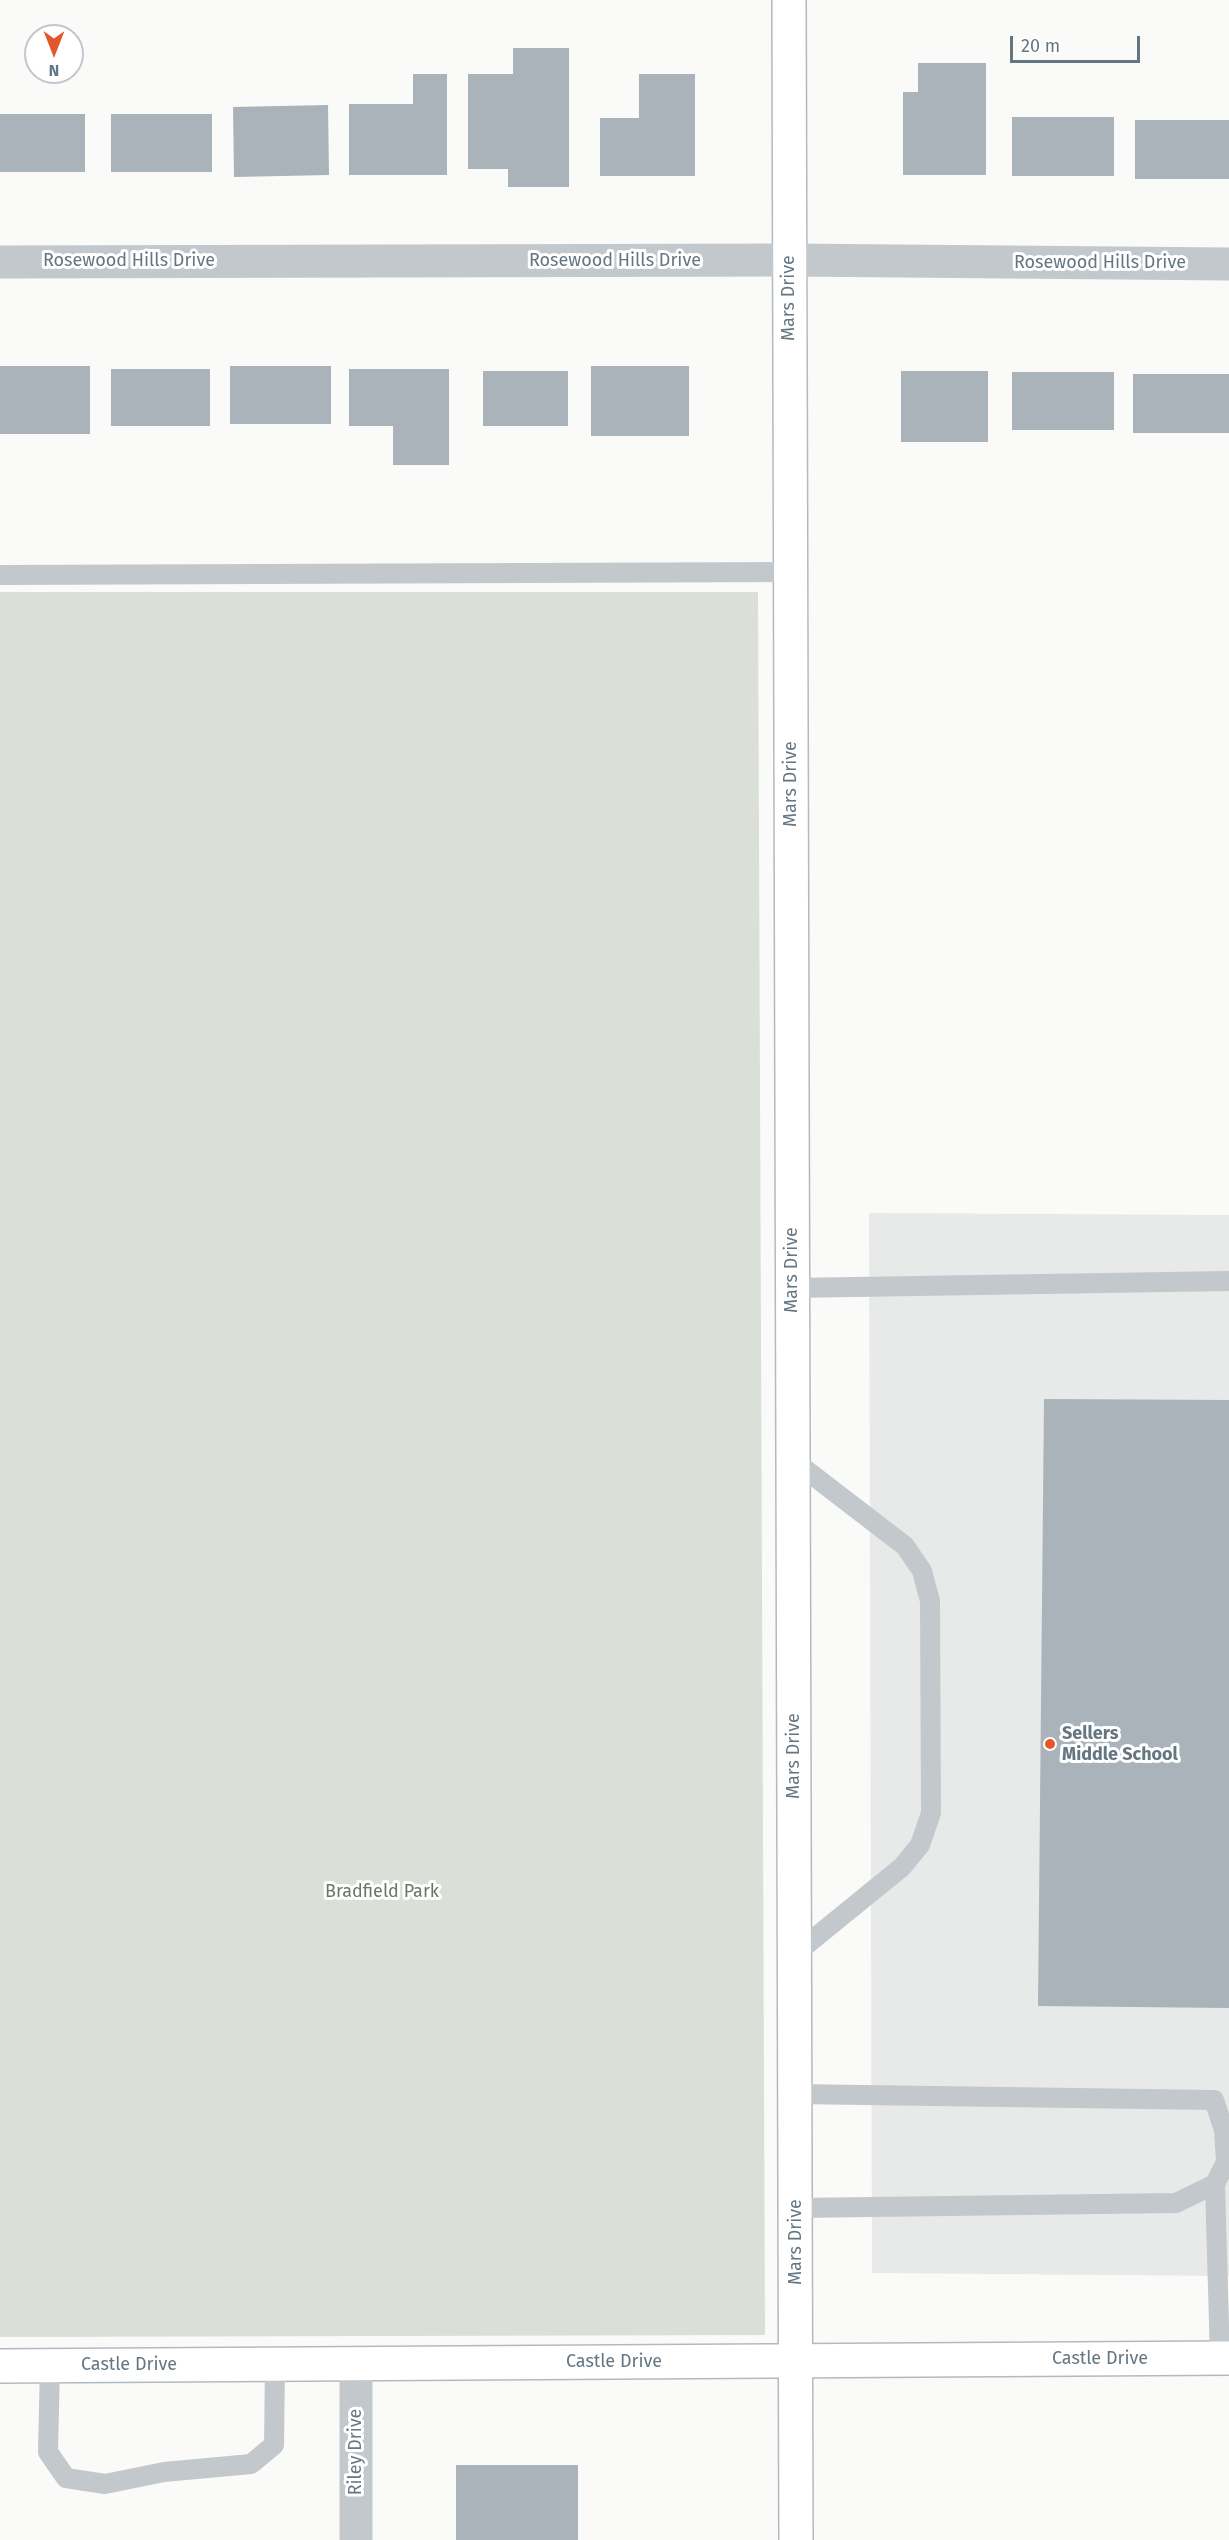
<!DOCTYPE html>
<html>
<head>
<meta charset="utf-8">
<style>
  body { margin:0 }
  #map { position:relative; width:1229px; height:2540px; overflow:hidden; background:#fafaf8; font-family:"Fira Sans",sans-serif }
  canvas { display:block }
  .north { position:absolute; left:24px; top:24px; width:60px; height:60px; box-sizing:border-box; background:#fff; border:2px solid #c1c8cd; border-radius:50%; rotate:180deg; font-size:16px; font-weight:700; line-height:24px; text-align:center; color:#657683 }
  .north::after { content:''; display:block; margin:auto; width:21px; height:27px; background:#e4572e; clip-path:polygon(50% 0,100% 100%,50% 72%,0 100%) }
  .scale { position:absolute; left:1010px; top:36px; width:130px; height:27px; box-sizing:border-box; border:3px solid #657683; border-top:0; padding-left:8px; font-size:18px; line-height:21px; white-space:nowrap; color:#657683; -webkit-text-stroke:4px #fff; paint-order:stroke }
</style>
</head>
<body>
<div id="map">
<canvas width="1229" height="2540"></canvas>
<div class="north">N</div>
<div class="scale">20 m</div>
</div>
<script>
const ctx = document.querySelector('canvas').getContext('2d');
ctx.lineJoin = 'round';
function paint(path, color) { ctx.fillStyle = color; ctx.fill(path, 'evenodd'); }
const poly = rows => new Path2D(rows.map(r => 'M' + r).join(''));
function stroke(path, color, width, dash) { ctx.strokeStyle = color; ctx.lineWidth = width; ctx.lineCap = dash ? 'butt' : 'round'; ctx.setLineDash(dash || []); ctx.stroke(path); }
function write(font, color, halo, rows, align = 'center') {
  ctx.font = font + ' "Fira Sans",sans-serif'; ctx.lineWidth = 6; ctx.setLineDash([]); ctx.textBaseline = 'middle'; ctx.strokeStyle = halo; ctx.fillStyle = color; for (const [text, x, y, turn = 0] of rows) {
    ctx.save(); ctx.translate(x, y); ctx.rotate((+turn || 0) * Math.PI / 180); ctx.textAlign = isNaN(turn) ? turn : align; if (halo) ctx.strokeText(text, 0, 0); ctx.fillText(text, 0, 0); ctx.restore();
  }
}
paint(poly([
  [869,1213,1229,1215,1229,2276,872,2273]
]), '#e8e9e9');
paint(poly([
  [0,592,758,592,765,2335,0,2337]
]), '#dadfd7');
paint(poly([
  [513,48,569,48,569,187,508,187,508,169,468,169,468,74,513,74],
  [918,63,986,63,986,175,903,175,903,92,918,92],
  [413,74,447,74,447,175,349,175,349,104,413,104],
  [639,74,695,74,695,176,600,176,600,118,639,118],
  [328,105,329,175,234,177,233,107],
  [0,114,85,114,85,172,0,172],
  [111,114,212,114,212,172,111,172],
  [1012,117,1114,117,1114,176,1012,176],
  [1135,120,1229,120,1229,179,1135,179],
  [0,366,90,366,90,434,0,434],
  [230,366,331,366,331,424,230,424],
  [591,366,689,366,689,436,591,436],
  [111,369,210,369,210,426,111,426],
  [349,369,449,369,449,465,393,465,393,426,349,426],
  [483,371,568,371,568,426,483,426],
  [901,371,988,371,988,442,901,442],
  [1012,372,1114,372,1114,430,1012,430],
  [1133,374,1229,374,1229,433,1133,433],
  [1044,1399,1229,1400,1229,2008,1038,2006],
  [456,2465,578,2465,578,2540,456,2540]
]), '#aab3b9');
const secondary = poly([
  [789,0,796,2540],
  [0,2366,1229,2358]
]);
stroke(secondary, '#b3babf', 36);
stroke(poly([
  [0,575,790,572],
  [792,1288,1229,1281],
  [793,1460,905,1546,922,1571,930,1601,931,1813,920,1845,902,1867,795,1954],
  [795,2094,1214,2100,1224,2130,1226,2162,1215,2184,1176,2203,796,2208],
  [1215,2184,1220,2359],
  [50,2365,48,2452,66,2478,105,2484,164,2472,251,2464,274,2445,275,2364]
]), '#c3c8cc', 20);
stroke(poly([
  [0,262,789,260,1229,264],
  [356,2540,356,2364]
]), '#c3c8cc', 33);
stroke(secondary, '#fff', 33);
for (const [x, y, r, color] of [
  [1050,1744,6,"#e4572e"]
]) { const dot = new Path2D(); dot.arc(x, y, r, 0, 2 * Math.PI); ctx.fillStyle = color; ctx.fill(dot); stroke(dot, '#fff', 2); }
write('18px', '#657683', '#fff', [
  ["Rosewood Hills Drive",129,261],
  ["Rosewood Hills Drive",615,261],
  ["Rosewood Hills Drive",1100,263],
  ["Mars Drive",789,298,-90],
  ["Mars Drive",791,784,-90],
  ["Mars Drive",792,1270,-90],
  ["Mars Drive",794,1756,-90],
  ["Mars Drive",796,2242,-90],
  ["Castle Drive",1100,2359],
  ["Castle Drive",614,2362],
  ["Castle Drive",129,2365],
  ["Riley Drive",356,2452,-90]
]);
write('bold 18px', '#657683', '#fff', [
  ["Sellers",1062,1734],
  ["Middle School",1062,1755]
], 'left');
write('18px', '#687a64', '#fff', [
  ["Bradfield Park",382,1892]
]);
</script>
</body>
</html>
